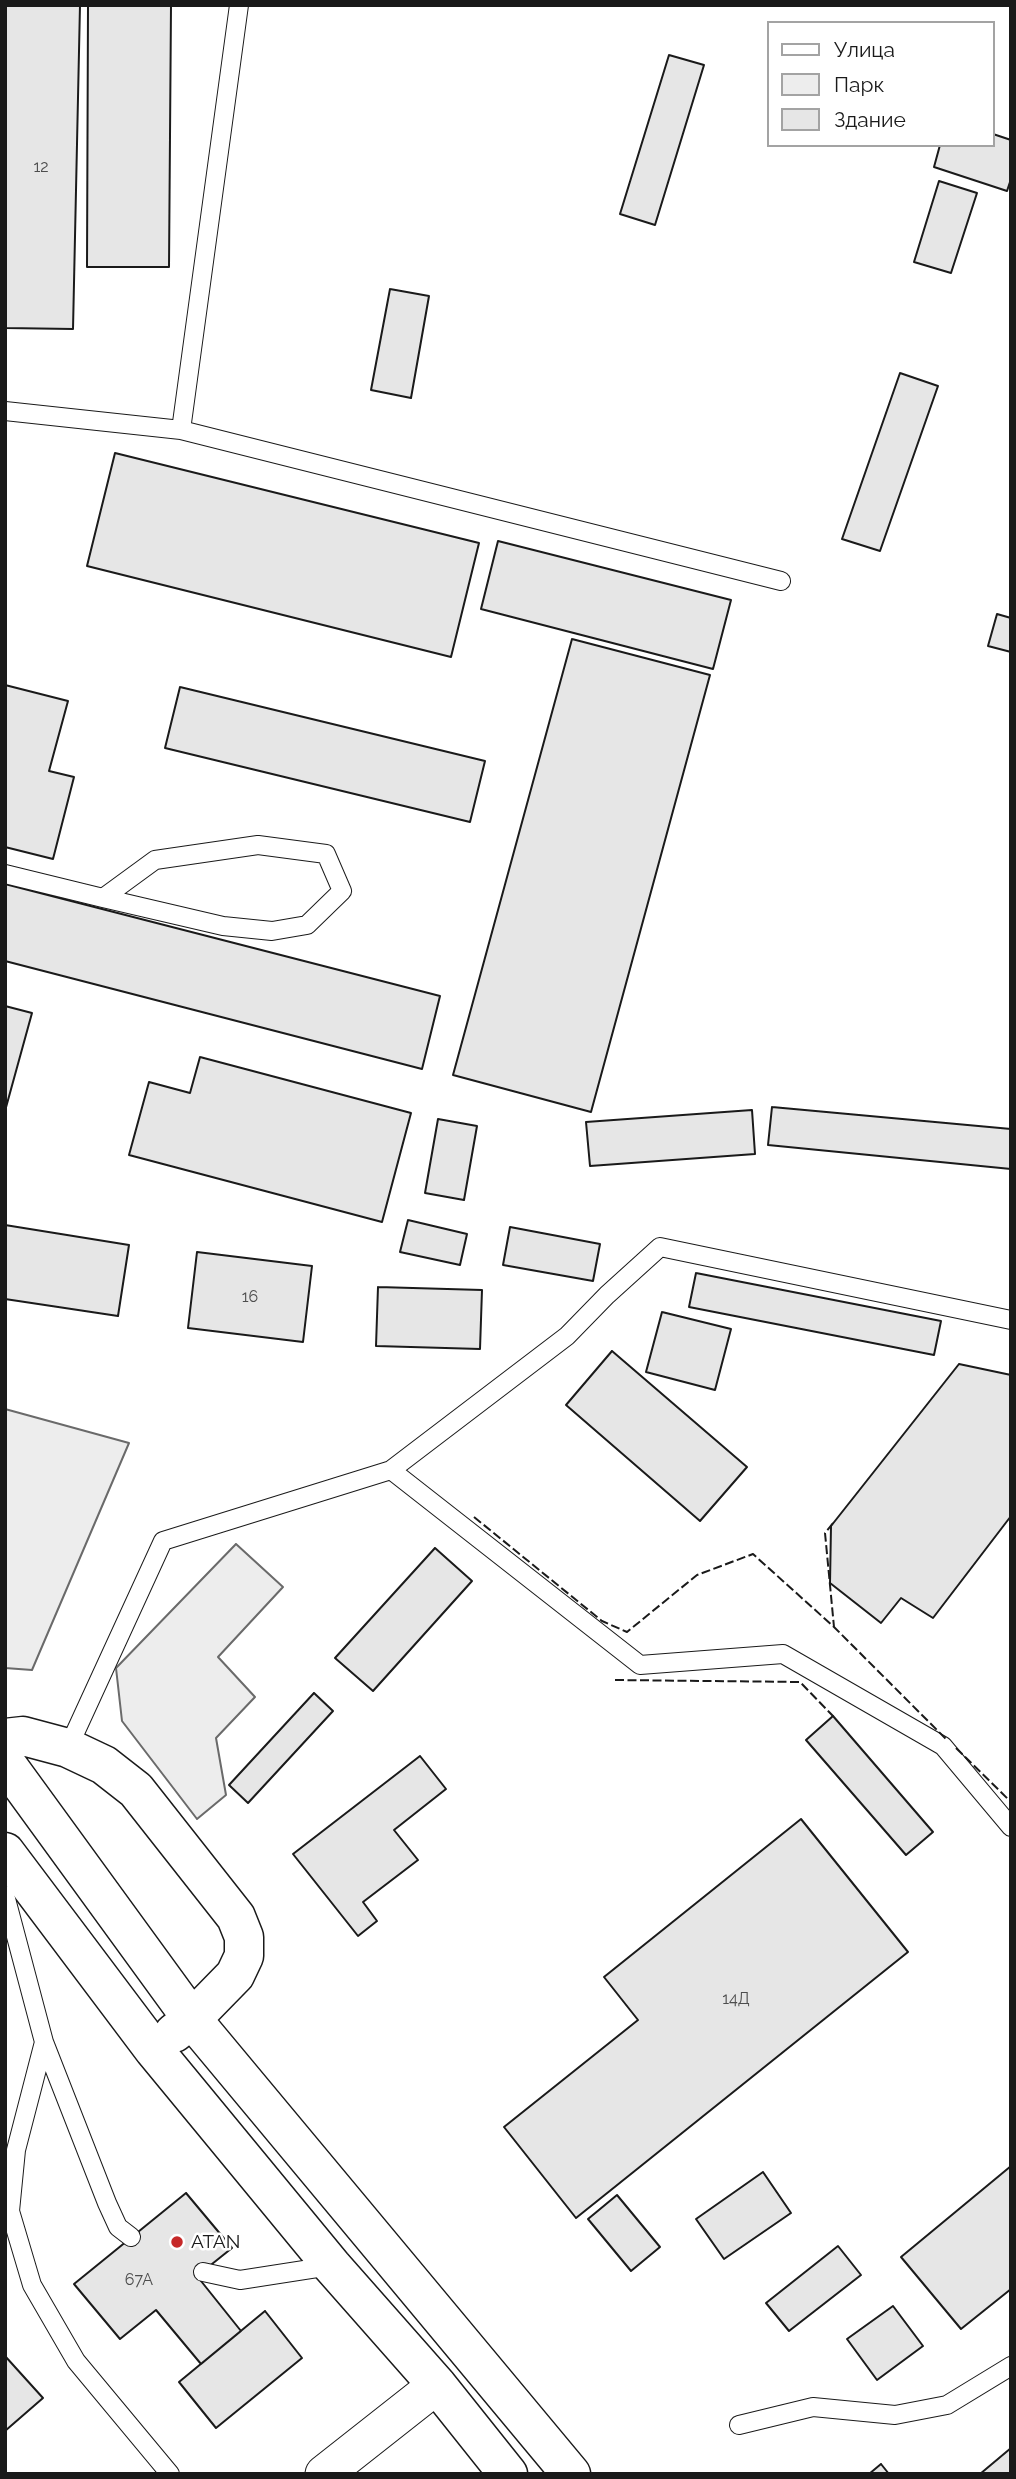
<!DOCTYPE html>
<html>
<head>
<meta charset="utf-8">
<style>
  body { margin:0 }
  #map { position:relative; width:1016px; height:2479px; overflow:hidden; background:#fff; font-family:Raleway,sans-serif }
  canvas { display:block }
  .frame { position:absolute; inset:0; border:7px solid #1a1a1a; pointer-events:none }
  .legend { position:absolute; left:767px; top:21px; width:228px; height:126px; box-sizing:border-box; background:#fff; border:2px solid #a3a3a3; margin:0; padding:9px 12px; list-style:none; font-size:21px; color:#1a1a1a }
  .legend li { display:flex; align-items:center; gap:14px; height:35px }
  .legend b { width:35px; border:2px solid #a3a3a3 }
</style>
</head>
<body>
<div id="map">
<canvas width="1016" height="2479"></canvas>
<div class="frame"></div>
<ul class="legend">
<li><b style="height:9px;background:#fff"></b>Улица</li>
<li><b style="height:19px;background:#ededed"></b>Парк</li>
<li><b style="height:19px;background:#e6e6e6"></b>Здание</li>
</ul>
</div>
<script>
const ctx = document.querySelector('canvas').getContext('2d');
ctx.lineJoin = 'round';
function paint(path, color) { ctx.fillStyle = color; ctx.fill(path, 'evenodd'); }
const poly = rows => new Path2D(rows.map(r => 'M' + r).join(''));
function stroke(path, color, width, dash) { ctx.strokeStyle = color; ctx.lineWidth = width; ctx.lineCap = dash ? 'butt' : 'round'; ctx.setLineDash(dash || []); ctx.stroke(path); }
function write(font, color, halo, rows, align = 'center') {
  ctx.font = font + ' Raleway,sans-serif'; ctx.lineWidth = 5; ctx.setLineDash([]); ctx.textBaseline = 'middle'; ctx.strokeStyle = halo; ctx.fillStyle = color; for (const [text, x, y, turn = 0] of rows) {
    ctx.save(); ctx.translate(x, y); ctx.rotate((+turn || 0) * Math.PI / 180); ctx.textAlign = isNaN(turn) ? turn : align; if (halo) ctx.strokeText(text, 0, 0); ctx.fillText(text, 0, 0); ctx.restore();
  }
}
const green = poly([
  [5,1409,129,1443,32,1670,5,1668,5,1409],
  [236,1544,283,1587,218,1657,255,1697,216,1738,226,1795,197,1819,122,1721,116,1668,236,1544]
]);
paint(green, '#ededed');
stroke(green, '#6a6a6a', 2);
const building = poly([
  [5,5,80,5,73,329,5,328,5,5],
  [88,5,171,5,169,267,87,267,88,5],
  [669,55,704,65,655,225,620,214,669,55],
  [993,134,1011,140,1011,179,1007,191,934,167,940,145,993,145,993,134],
  [939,181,977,193,951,273,914,262,939,181],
  [390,289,429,296,411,398,371,390,390,289],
  [900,373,938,386,880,551,842,539,900,373],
  [115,453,479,543,451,657,87,566,115,453],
  [498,541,731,600,713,669,481,609,498,541],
  [997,614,1011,618,1011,652,988,646,997,614],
  [572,639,710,675,591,1112,453,1075,572,639],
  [5,685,68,701,49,771,74,777,53,859,5,847,5,685],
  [180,687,485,761,470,822,165,748,180,687],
  [5,884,440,996,422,1069,5,961,5,884],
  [5,1006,32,1013,5,1111,5,1006],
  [200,1057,411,1113,382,1222,129,1155,149,1082,190,1093,200,1057],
  [772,1107,1011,1129,1011,1169,768,1145,772,1107],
  [752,1110,755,1154,590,1166,586,1122,752,1110],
  [438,1119,477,1126,464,1200,425,1193,438,1119],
  [408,1220,467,1234,460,1265,400,1252,408,1220],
  [5,1225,129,1245,118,1316,5,1299,5,1225],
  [510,1227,600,1244,593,1281,503,1265,510,1227],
  [197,1252,312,1266,303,1342,188,1328,197,1252],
  [696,1273,941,1321,934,1355,689,1307,696,1273],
  [378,1287,482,1290,480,1349,376,1346,378,1287],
  [662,1312,731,1329,715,1390,646,1372,662,1312],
  [612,1351,747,1467,700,1521,566,1405,612,1351],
  [959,1364,1011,1375,1011,1516,933,1618,901,1598,881,1623,830,1583,831,1526,959,1364],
  [435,1548,472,1581,373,1691,335,1658,435,1548],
  [314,1693,333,1711,248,1803,229,1785,314,1693],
  [833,1716,933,1832,906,1855,806,1740,833,1716],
  [420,1756,446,1789,394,1830,418,1860,363,1902,377,1921,358,1936,293,1854,420,1756],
  [801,1819,908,1952,576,2218,504,2127,638,2020,604,1977,801,1819],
  [1011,2166,1011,2289,961,2329,901,2257,1011,2166],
  [763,2172,791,2213,724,2259,696,2219,763,2172],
  [186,2193,232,2248,197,2276,241,2331,201,2364,156,2310,120,2339,74,2284,186,2193],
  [617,2195,660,2247,631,2271,588,2219,617,2195],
  [838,2246,861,2275,789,2331,766,2303,838,2246],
  [893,2306,923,2346,877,2380,847,2339,893,2306],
  [265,2311,302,2358,216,2428,179,2382,265,2311],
  [5,2356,43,2398,5,2431,5,2356],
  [1011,2448,1011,2474,980,2474,1011,2448],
  [881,2464,889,2474,869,2474,881,2464]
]);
paint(building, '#e6e6e6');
stroke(building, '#1a1a1a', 2);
const service = poly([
  [5,411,181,430,781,581],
  [181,430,239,5],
  [5,874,103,898,223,926,272,931,307,925,342,891,326,854,258,845,155,860,103,898],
  [391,1470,640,1665,783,1654,943,1746,1011,1827],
  [68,1748,163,1541,391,1470,567,1336,607,1295,660,1247,1011,1320],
  [5,1895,44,2042,107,2203,118,2227,131,2237],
  [44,2042,16,2150,10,2211,32,2285,76,2361,170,2474],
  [203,2272,240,2280,330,2266],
  [739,2425,813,2407,895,2415,947,2405,1011,2366]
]);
const minor = poly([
  [324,2474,437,2385]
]);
const primary = poly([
  [5,1738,23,1736,68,1748,104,1765,136,1790,236,1917,244,1937,244,1956,235,1975,192,2019,174,2033],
  [5,1762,192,2019,571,2474],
  [5,1852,154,2050,332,2266,437,2385,508,2474]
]);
stroke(service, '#1a1a1a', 20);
stroke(minor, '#1a1a1a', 39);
stroke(primary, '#1a1a1a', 41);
stroke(service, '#fff', 18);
stroke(minor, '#fff', 37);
stroke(primary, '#fff', 38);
stroke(poly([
  [474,1517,602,1621,627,1632,697,1575,753,1554,834,1627,946,1739],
  [833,1523,825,1533,834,1627],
  [615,1680,800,1682,833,1716],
  [956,1748,1011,1802]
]), '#1a1a1a', 2, [9, 3.5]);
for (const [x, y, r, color] of [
  [177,2242,7,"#c62828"]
]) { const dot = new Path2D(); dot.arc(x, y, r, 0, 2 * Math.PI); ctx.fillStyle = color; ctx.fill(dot); stroke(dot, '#fff', 2.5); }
write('16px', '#4d4d4d', null, [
  ["12",41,167],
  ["16",250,1297],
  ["14Д",736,1999],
  ["67А",139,2280]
]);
write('19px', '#1a1a1a', '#fff', [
  ["ATAN",191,2242]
], 'left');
</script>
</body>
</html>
